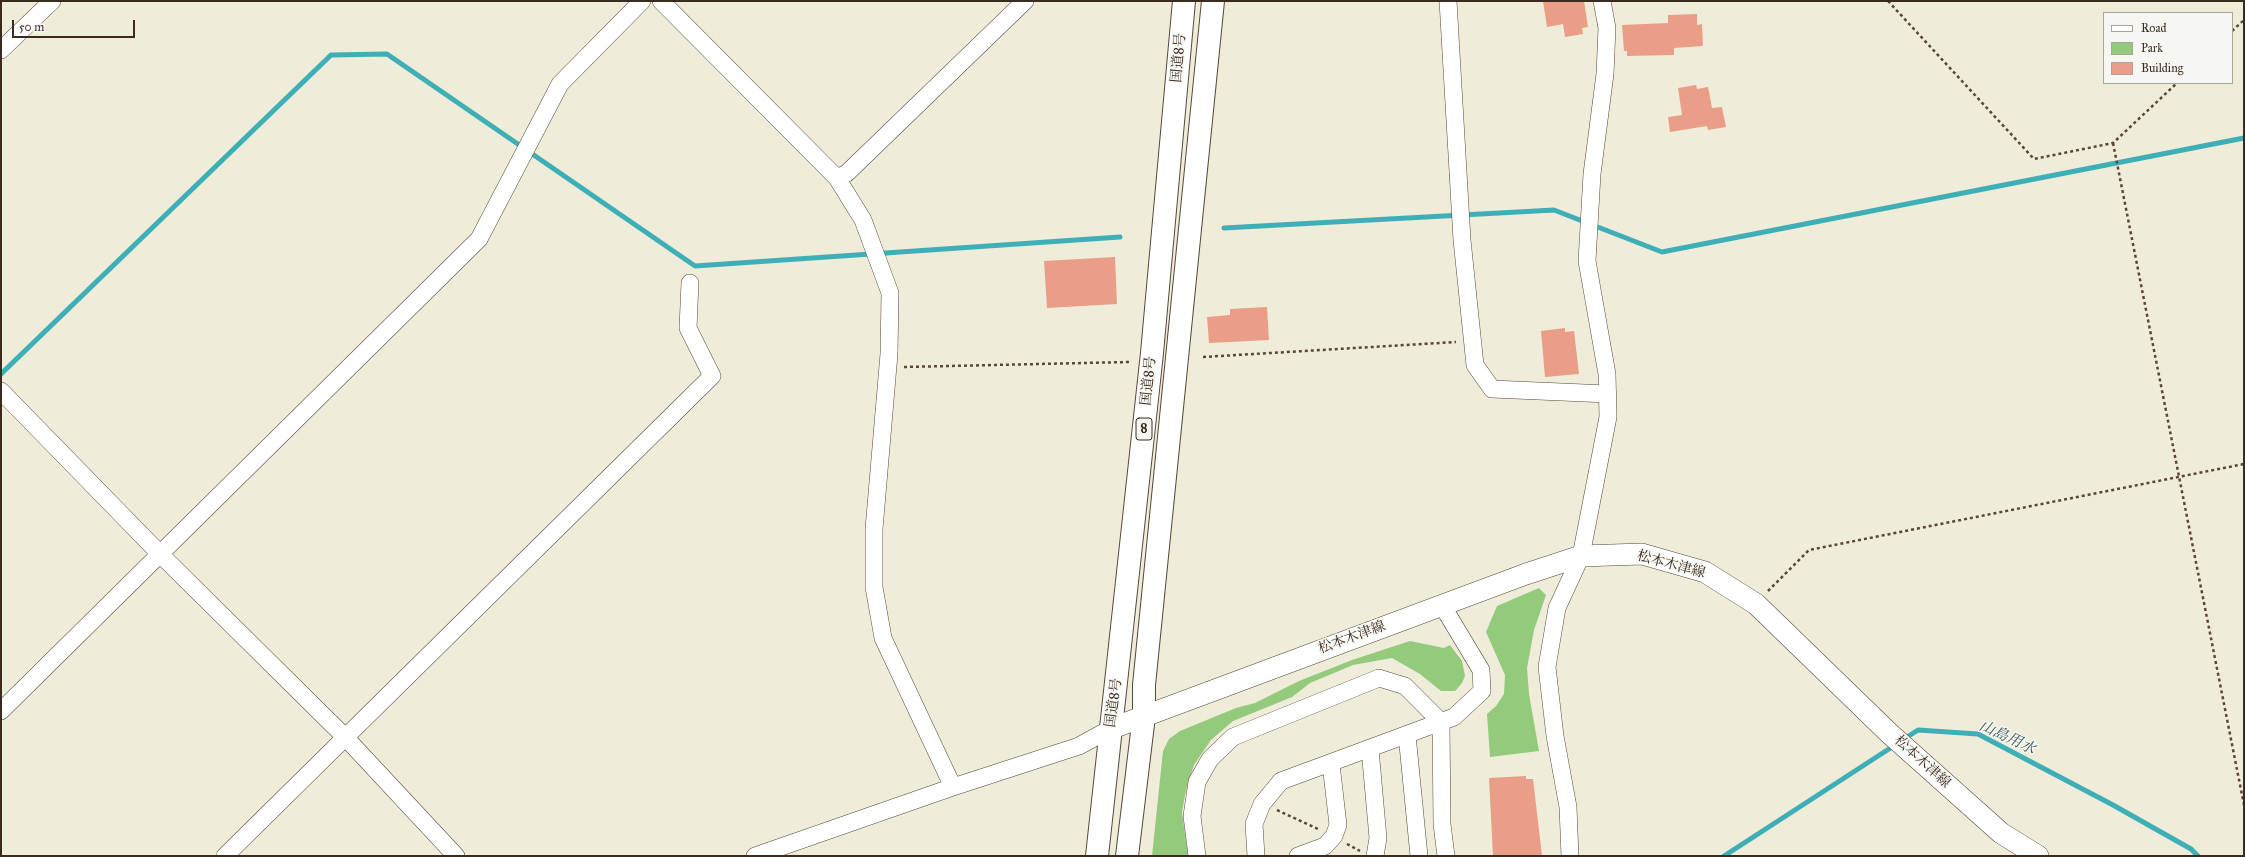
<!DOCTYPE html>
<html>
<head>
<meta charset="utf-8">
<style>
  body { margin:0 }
  #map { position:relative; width:2245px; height:857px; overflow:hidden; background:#efecd9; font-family:"IM FELL Great Primer",serif }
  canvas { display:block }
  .frame { position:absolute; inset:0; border:2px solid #3b2a1e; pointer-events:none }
  .legend { position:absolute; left:2103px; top:12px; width:130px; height:72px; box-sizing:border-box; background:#f6f6f2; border:1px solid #aba49d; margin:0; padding:5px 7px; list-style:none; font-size:12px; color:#3b2a1e }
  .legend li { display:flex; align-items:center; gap:8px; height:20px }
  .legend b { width:20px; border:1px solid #aba49d }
  .scale { position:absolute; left:12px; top:20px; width:123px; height:18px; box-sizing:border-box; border:2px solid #3b2a1e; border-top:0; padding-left:5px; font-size:12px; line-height:14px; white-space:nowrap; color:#3b2a1e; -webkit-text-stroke:3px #f6f6f2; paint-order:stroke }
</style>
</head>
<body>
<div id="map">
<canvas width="2245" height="857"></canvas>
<div class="frame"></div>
<ul class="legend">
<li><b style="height:5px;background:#fff"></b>Road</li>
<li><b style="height:11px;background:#93ca7c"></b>Park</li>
<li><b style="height:11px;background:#ea9e87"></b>Building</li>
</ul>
<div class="scale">50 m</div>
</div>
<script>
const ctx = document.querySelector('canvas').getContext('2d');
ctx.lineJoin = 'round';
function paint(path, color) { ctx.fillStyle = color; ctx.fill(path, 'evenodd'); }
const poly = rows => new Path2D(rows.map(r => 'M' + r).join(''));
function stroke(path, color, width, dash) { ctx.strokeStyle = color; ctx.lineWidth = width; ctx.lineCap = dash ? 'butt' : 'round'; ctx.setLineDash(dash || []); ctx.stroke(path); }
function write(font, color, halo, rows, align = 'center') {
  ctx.font = font + ' "IM FELL Great Primer","Noto Serif JP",serif'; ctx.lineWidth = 3; ctx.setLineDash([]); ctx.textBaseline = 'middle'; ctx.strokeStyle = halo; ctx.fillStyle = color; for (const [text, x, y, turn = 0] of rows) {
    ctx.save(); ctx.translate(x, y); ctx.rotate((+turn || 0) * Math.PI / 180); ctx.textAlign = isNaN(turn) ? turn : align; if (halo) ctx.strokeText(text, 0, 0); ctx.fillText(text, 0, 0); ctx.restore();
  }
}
paint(poly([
  [1539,588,1546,595,1534,630,1527,668,1529,694,1539,751,1490,757,1487,714,1496,706,1504,694,1505,675,1486,632,1497,606],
  [1410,641,1444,648,1450,645,1462,661,1465,676,1462,683,1455,691,1441,691,1420,674,1392,658,1353,665,1310,683,1292,697,1233,721,1211,740,1194,765,1186,790,1182,812,1188,856,1152,856,1163,751,1169,739,1180,731,1236,708,1255,703,1299,681,1352,660]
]), '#93ca7c');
stroke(poly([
  [1224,228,1554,210,1662,252,2244,138],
  [1,374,331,55,387,54,695,266,1120,237],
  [1904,739,1918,730,1978,734,2113,805,2191,849,2198,856],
  [1724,856,1895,745]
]), '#3fafb7', 5);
paint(poly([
  [1543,1,1584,1,1588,27,1582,28,1583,34,1565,37,1563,24,1547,27],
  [1697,14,1697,25,1702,24,1703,46,1674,48,1674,55,1627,56,1627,51,1624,51,1622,25,1668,23,1668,15],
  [1696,85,1697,89,1708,87,1712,108,1722,107,1726,127,1708,130,1707,126,1670,132,1668,117,1682,115,1678,88],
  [1115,257,1117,304,1047,308,1044,261],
  [1267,307,1269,340,1209,343,1207,317,1230,315,1230,309],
  [1565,328,1565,332,1574,331,1579,374,1545,377,1541,331],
  [1526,776,1526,779,1533,779,1542,856,1493,856,1489,778]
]), '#ea9e87');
const minor = poly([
  [661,1,837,178,863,220,890,293,889,354,874,529,874,587,883,638,953,787],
  [1448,1,1462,240,1475,365,1492,389,1608,394],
  [1,50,52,1],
  [837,178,847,173,1025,1],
  [1,391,160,554,345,737,456,856],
  [1,711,479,239,560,84,642,1],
  [1407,735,1419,856],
  [1370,749,1378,838,1375,856],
  [225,856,712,376,688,328,690,283],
  [755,856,953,787,1079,746,1110,729],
  [1197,856,1192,816,1197,782,1210,759,1233,737,1379,678,1405,686,1441,722,1442,824,1446,856],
  [1256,856,1254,824,1262,804,1281,781,1454,717,1482,691,1481,670,1442,605],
  [1298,856,1325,846,1334,836,1338,825,1331,764],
  [1570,856,1568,807,1555,736,1547,667,1557,608,1581,556,1608,417,1607,374,1587,261,1592,174,1605,74,1607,28,1602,1]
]);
const major = poly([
  [1110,729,1526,574,1581,556,1642,554,1705,572,1756,604,1889,733,2001,833,2038,856]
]);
const highway = poly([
  [1097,856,1152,353,1184,1],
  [1127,856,1144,716,1144,685,1213,1]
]);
stroke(minor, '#56473a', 18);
stroke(major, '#56473a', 22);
stroke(highway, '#56473a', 24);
stroke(poly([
  [1888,1,2034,159,2113,143,2177,83],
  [2232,31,2244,20],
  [2113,143,2244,805],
  [1203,357,1456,342],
  [904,367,1129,362],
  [1768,591,1809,550,2244,464],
  [1277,810,1318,829],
  [1347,844,1360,851]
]), '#56473a', 2.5, [3, 3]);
stroke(minor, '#fff', 17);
stroke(major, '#fff', 21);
stroke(highway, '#fff', 22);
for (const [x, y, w] of [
  [1144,429,16]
]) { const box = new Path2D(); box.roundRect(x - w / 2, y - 11, w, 22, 3); ctx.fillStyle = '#f6f6f2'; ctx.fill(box); stroke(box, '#3b2a1e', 1); }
write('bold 13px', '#3b2a1e', null, [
  ["8",1144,429]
]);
write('14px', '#3b2a1e', '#f6f6f2', [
  ["国道8号",1179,58,-85],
  ["国道8号",1149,381,-84],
  ["松本木津線",1671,565,15],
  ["松本木津線",1352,638,-20],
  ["国道8号",1114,703,-82],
  ["松本木津線",1922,762,42]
]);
write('italic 15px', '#3c5954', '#f6f6f2', [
  ["山島用水",2007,738,25]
]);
</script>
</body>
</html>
